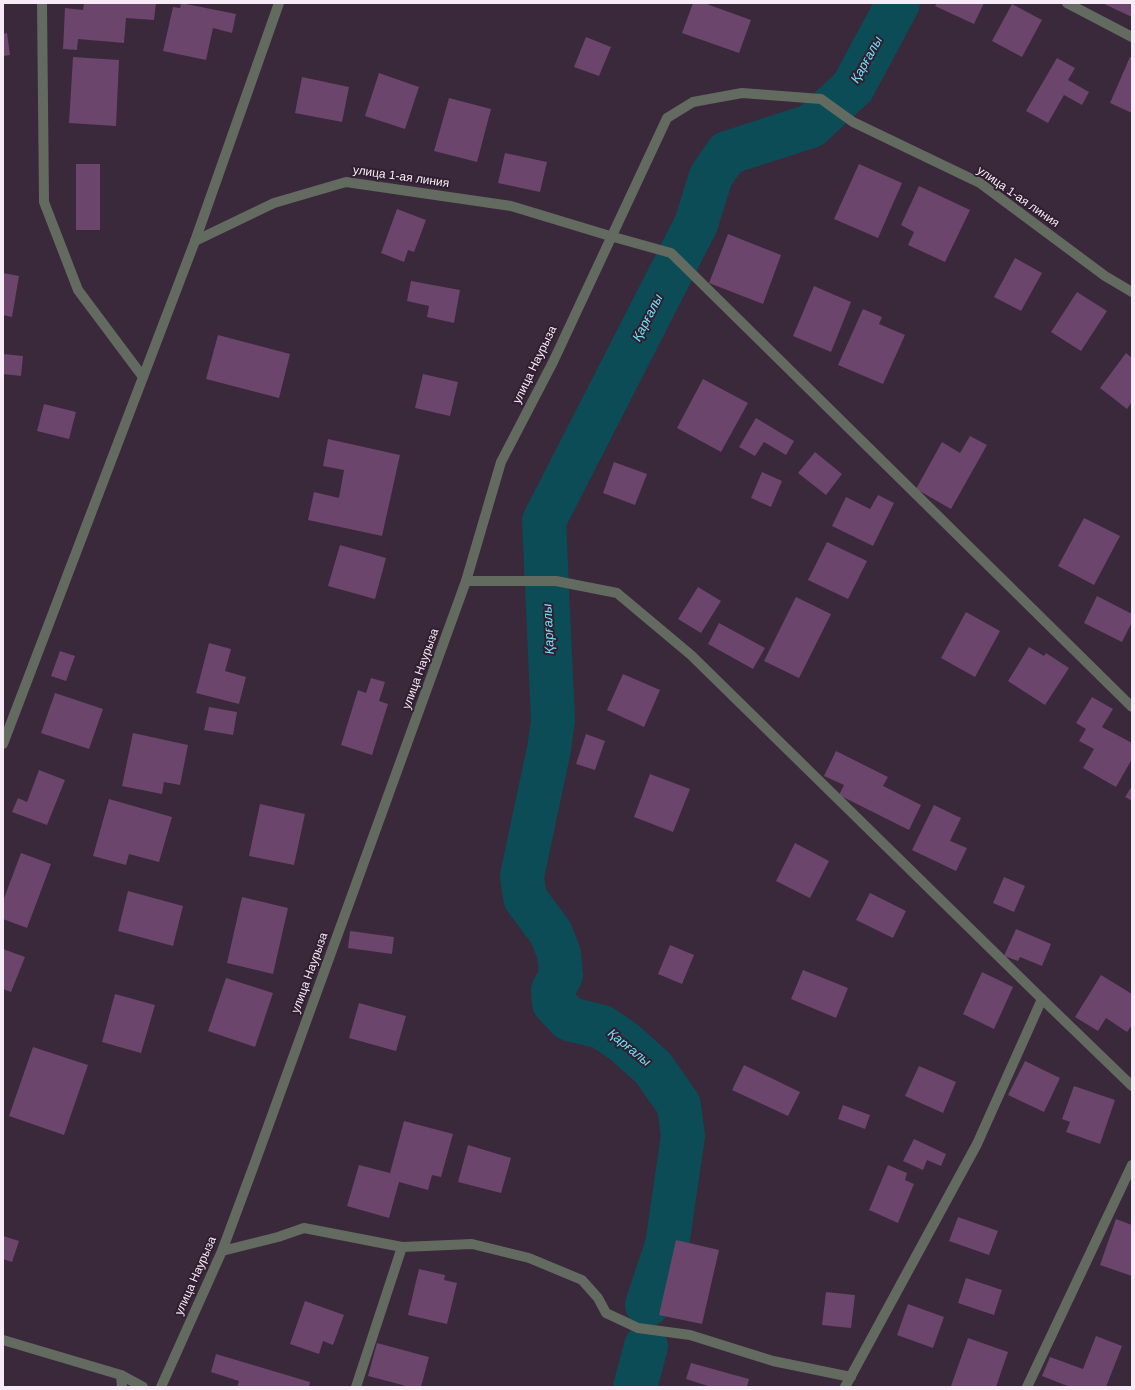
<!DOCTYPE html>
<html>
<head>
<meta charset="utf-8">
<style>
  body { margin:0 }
  #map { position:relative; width:1135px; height:1390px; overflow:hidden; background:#3a283b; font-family:Arial,sans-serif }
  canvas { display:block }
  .frame { position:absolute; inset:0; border:4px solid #f7ebf7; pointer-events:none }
</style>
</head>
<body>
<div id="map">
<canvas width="1135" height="1390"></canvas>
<div class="frame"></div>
</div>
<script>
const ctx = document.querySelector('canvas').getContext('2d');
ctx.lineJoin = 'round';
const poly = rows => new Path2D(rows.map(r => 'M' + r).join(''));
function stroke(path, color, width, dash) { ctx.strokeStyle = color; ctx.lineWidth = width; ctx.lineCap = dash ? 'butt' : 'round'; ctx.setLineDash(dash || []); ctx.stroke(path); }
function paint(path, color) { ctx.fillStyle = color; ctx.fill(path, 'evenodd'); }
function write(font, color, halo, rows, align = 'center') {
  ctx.font = font + ' Arial,sans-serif'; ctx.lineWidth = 4; ctx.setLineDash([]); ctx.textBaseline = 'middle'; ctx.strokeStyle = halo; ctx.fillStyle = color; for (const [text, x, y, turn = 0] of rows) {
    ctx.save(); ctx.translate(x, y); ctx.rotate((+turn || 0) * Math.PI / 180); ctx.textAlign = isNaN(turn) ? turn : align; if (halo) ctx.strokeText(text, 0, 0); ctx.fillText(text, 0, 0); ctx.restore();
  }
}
stroke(poly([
  [647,1305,667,1245,683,1136,679,1105,653,1068,624,1042,602,1027,569,1019,554,1003,553,990,561,975,559,954,551,933,525,898,522,876,549,749,553,721,544,521,696,224,711,176,727,153,811,126,853,87,898,3],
  [635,1387,646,1346]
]), '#0c4c56', 44);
paint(poly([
  [84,3,156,3,154,20,126,18,124,43,78,39,77,50,63,49,65,8,83,10],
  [181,3,236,14,232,33,213,28,206,60,163,51,173,7,180,8],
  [693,3,704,3,751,20,739,53,682,33],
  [937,3,984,3,974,24,935,6],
  [1102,3,1132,3,1132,17],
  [1012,4,1042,20,1022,57,992,41],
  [7,33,10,55,3,56,3,34],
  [586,37,611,47,599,76,574,67],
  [73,57,119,60,116,126,69,123],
  [1130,57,1132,58,1132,113,1110,103],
  [1057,58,1075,68,1068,80,1089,92,1082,105,1064,95,1048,123,1026,111],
  [379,73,419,87,405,129,365,116],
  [302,77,349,87,342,122,295,113],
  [449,98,491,109,477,162,434,151],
  [505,153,547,162,540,192,498,183],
  [76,164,100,164,100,230,76,230],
  [859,164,902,183,878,238,834,219],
  [919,186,970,210,945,262,908,245,914,232,901,225],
  [397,209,426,220,414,252,408,250,404,262,381,253],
  [728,234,781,255,763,304,709,283],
  [1015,258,1042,273,1021,311,994,297],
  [3,273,19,276,12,317,3,315],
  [411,281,460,290,454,323,427,317,429,306,407,301],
  [814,286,851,302,831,352,793,336],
  [1077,292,1107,311,1081,351,1051,332],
  [863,309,882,317,879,324,905,335,883,384,838,365],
  [218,335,290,354,279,398,206,379],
  [1126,353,1132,358,1132,402,1127,409,1100,388],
  [3,354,23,356,21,376,3,374],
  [423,374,458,382,450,416,415,408],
  [703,379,748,403,721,452,677,428],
  [44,404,76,412,69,439,37,431],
  [756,418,794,441,786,455,764,442,755,456,739,447],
  [970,436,987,445,951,509,916,489,942,442,960,453],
  [328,439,400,455,382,536,308,520,314,492,339,498,344,470,323,466],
  [815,452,842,474,826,495,798,473],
  [614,462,647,474,635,505,603,493],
  [762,472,782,481,771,507,751,498],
  [878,495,894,503,873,546,832,526,846,497,870,509],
  [1084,518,1120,536,1094,585,1058,566],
  [827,542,867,561,848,599,808,580],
  [340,545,386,558,375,599,328,586],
  [698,587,721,601,701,633,678,619],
  [1097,596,1132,614,1132,622,1122,642,1084,623],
  [796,597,831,614,799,678,764,661],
  [966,612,1000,631,975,677,941,658],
  [719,623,765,648,753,669,708,644],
  [209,643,231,649,225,671,246,677,239,704,196,693],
  [1029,647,1044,656,1046,653,1069,668,1045,705,1008,681],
  [60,651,75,656,66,681,51,676],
  [623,674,660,690,644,727,607,710],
  [371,678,385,682,379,701,388,704,372,755,341,745,358,690,366,693],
  [55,693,103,709,89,749,41,733],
  [1092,697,1113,709,1102,727,1132,743,1132,759,1116,787,1083,768,1094,749,1079,741,1086,729,1076,723],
  [209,707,237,712,233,735,204,730],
  [133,733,188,745,180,785,164,782,162,794,122,786],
  [586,734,605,741,595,770,576,764],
  [836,751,888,777,883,786,921,805,909,830,839,795,844,785,824,776],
  [39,770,65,780,47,825,12,812,18,798,27,802],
  [650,774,690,789,673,832,634,817],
  [1132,786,1132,801,1125,797],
  [109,799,172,817,159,862,129,854,126,865,93,856],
  [260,804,305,814,294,865,249,856],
  [934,805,961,818,950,841,967,848,956,871,912,850],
  [795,843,829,861,810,898,776,881],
  [21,853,51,864,27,928,3,919,3,901],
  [1004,877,1025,886,1014,912,993,903],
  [128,891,183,906,173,946,118,931],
  [870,893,906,911,893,938,856,920],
  [242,897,288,908,273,974,227,963],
  [1016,929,1051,944,1042,966,1020,957,1018,961,1004,956],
  [350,931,394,937,392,954,348,948],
  [670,945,694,955,682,984,658,974],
  [3,949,25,957,11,992,3,989],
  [803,970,848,988,836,1018,791,999],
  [982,972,1013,987,994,1029,963,1014],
  [1101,975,1132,994,1132,1025,1127,1032,1106,1018,1098,1031,1075,1017],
  [226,978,273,993,255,1047,208,1031],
  [115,994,155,1005,141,1053,102,1042],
  [359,1003,406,1016,396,1051,349,1038],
  [33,1047,88,1065,64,1135,9,1116],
  [1025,1061,1060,1078,1044,1112,1008,1095],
  [744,1065,800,1092,788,1116,732,1090],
  [919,1066,956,1082,943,1113,905,1096],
  [1074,1086,1115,1100,1100,1144,1066,1132,1070,1122,1062,1119],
  [843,1105,870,1115,865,1129,838,1119],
  [404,1121,453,1134,441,1177,432,1175,428,1190,399,1182,389,1218,347,1206,359,1165,390,1173],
  [914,1139,946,1154,941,1166,927,1160,923,1170,903,1161],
  [468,1145,511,1158,501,1193,458,1182],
  [888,1165,907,1173,905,1180,914,1184,898,1223,869,1210],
  [958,1217,998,1231,989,1255,949,1241],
  [1116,1219,1132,1225,1132,1276,1100,1265],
  [3,1236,19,1241,12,1262,3,1259],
  [676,1240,719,1250,702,1324,659,1315],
  [419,1269,445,1275,444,1280,457,1283,447,1324,408,1315],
  [966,1278,1002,1290,994,1315,958,1303],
  [826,1292,855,1295,851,1328,822,1325],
  [305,1301,344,1315,333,1345,323,1341,319,1354,290,1344],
  [908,1304,944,1317,933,1348,897,1335],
  [1096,1336,1122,1346,1106,1387,1070,1387,1042,1376,1050,1357,1083,1369],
  [968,1338,1008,1352,996,1387,951,1386],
  [377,1343,429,1357,421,1387,410,1387,368,1376],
  [216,1354,310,1382,309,1387,237,1387,239,1381,211,1372],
  [691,1363,749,1379,747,1387,711,1387,686,1379]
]), '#6b456c');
stroke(poly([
  [610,236,671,253,1132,707],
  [466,581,556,581,617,593,691,655,1042,999,977,1144,845,1387],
  [3,1340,121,1375,143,1387]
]), '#636a60', 10);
stroke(poly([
  [42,3,44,202,78,290,143,377],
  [1067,3,1132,37],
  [195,241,274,203,346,182,511,206,610,236],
  [1042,999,1132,1086],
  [222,1251,278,1237,304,1228,402,1247,472,1244,529,1258,582,1280,598,1298,606,1313,638,1328,690,1335,773,1361,851,1377],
  [121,1375,122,1387],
  [161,1387,222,1251,254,1165,466,581,501,462,553,362,667,118,693,102,742,93,821,99,853,122,980,183,1105,276,1132,292],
  [356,1387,402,1247],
  [1027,1387,1132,1165]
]), '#636a60', 10);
stroke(poly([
  [3,744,195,241,279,3]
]), '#636a60', 10);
write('12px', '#f7ebf7', '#301f30', [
  ["улица 1-ая линия",401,177,8],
  ["улица 1-ая линия",1018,197,35],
  ["улица Наурыза",535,365,-64],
  ["улица Наурыза",421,669,-70],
  ["улица Наурыза",310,973,-70],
  ["улица Наурыза",196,1276,-66]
]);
write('italic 13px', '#70e2f7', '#301f30', [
  ["Қарғалы",867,60,-61],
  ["Қарғалы",648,318,-63],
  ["Қарғалы",549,629,-93],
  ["Қарғалы",629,1048,39]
]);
</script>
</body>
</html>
